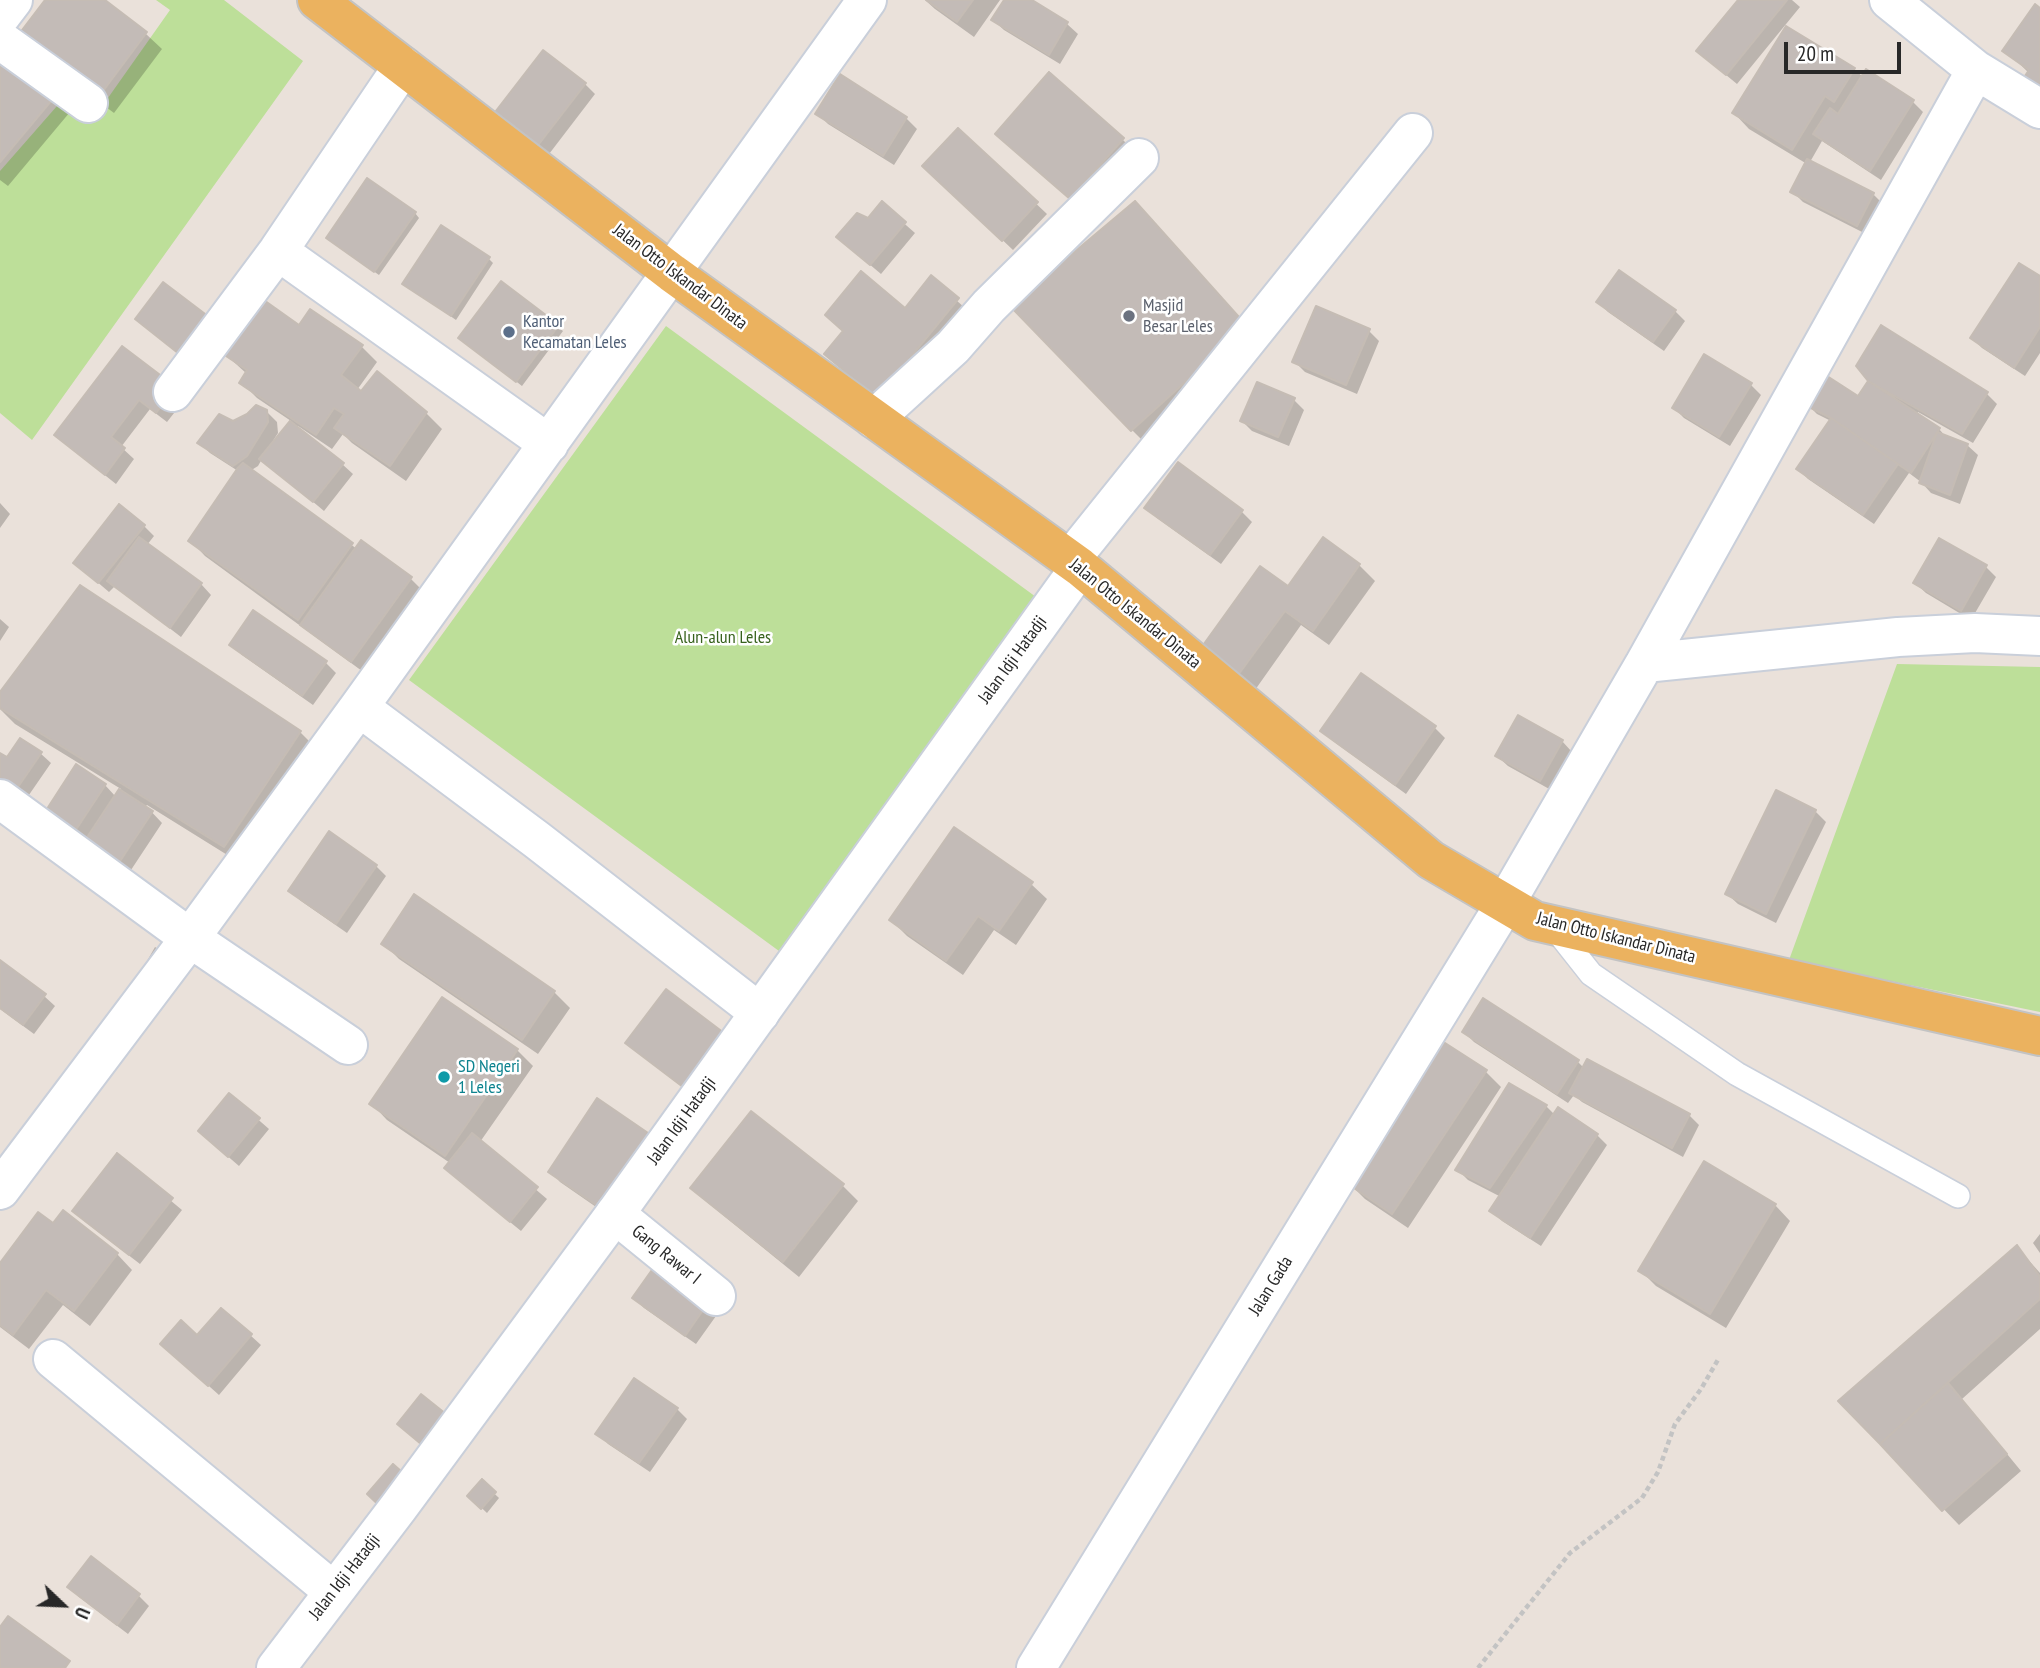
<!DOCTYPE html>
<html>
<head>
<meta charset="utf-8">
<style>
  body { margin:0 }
  #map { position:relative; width:2040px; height:1668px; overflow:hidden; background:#eae1da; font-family:"PT Sans Narrow",sans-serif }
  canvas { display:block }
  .north { position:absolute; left:28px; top:1570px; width:70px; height:70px; -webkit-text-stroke:5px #fff; paint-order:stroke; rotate:113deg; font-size:19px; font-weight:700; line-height:28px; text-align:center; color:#282828 }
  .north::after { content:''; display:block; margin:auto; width:24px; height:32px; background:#282828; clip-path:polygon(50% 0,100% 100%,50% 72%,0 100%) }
  .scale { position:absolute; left:1784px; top:42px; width:117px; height:32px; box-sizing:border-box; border:4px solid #282828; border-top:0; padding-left:9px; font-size:21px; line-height:24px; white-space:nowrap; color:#282828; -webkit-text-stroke:5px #fff; paint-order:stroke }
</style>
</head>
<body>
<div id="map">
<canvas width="2040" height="1668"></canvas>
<div class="north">U</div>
<div class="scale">20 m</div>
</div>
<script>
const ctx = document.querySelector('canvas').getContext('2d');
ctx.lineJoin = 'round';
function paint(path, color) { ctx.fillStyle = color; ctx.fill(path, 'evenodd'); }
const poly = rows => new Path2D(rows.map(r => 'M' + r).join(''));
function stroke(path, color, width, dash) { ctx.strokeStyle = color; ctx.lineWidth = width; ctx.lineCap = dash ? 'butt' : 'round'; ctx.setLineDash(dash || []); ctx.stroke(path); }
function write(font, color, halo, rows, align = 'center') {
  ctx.font = font + ' "PT Sans Narrow",sans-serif'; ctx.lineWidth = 5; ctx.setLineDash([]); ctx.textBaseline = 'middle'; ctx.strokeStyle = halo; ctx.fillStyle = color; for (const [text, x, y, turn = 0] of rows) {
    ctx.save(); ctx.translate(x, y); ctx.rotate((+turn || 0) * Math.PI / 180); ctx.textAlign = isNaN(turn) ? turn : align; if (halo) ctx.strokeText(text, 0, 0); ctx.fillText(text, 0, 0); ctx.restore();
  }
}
paint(poly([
  [156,0,224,0,303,61,32,440,0,413,0,171,64,98,91,122,170,10],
  [666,326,1036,597,779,951,409,680],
  [1897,664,2040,667,2040,1012,1789,960]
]), '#bddf99');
paint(poly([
  [47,0,102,0,146,34,162,49,114,113,34,53],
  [925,0,1000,0,974,37,935,9],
  [1006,0,1028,0,1067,24,1078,34,1060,64,1004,30,993,20],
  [1740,0,1792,0,1800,7,1737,84,1709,61],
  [2040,10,2029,73,2005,50],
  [0,56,70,112,8,186,0,180],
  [1854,69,1863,77,1866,72,1913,102,1923,112,1881,180,1822,141,1810,162,1873,194,1883,204,1868,235,1803,202,1793,192,1807,164,1749,129,1734,113],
  [840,77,906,118,917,129,894,165,828,124,817,113],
  [585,84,595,94,546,158,505,126],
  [958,130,1047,214,1013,250,935,176],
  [1122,139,1138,155,1087,214,1013,149],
  [1135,203,1156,224,1266,348,1152,450,1132,430],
  [882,204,915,233,881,274,849,247],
  [415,213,419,218,379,275,333,243],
  [489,259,493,263,456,320,404,284],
  [931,278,973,315,894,413,842,370,827,354,905,310],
  [2040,279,2040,353,2025,376,1982,348,1972,338],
  [501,283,563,331,522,386,465,342],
  [1598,302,1675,311,1685,321,1664,351,1608,312],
  [300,328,361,346,377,362,357,390,426,413,442,429,406,481,352,443,343,434,332,449,298,426,296,428,342,464,353,474,324,511,262,459,258,466,250,471,357,549,411,579,421,589,362,671,205,556,190,540,238,471,210,453,200,443,248,415,266,411,277,422,278,433,273,441,275,443,291,421,257,398,241,382,247,374,225,354],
  [1369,331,1379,341,1357,394,1305,372,1294,361],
  [123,349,185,399,167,422,150,409,121,447,134,459,116,484,67,445,57,435],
  [1705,356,1751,385,1761,395,1730,446,1684,418,1674,408],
  [1871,381,1987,394,1997,404,1973,443,1918,412,1917,414,1939,429,1947,438,1967,445,1978,455,1960,504,1931,493,1921,482,1909,473,1874,524,1808,479,1798,469,1831,421,1817,414,1807,404,1859,399],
  [1294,400,1304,410,1289,446,1252,431,1242,421],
  [1178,465,1242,512,1252,522,1221,564,1157,518,1147,508],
  [0,503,10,514,0,528],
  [144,526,154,536,147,545,201,584,211,595,181,637,115,586,109,592,75,563],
  [1324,540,1359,565,1375,581,1329,645,1301,625,1255,690,1219,664,1289,589],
  [1986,567,1996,577,1971,620,1926,593,1915,583],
  [0,619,9,627,0,641],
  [231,644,326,663,336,673,313,705,242,655],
  [1362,675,1435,728,1445,738,1406,794,1333,741,1323,731],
  [0,695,300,732,320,752,245,866,147,805,146,806,162,823,129,873,58,822,105,785,116,797,121,789,15,724,0,709],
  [1562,741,1572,752,1551,790,1508,766,1497,756],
  [40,753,51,763,22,805,0,755,7,760],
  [1815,811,1826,822,1776,923,1738,904,1727,894],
  [376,866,386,876,347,933,301,901,291,891],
  [1031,884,1047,899,1016,945,994,930,963,975,907,936,891,920],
  [415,897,554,992,570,1008,538,1054,399,959,383,943],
  [155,947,169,955,147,972,143,968],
  [0,962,44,996,55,1006,34,1034,0,1009],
  [666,991,694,1096,638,1053,628,1043],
  [1484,1001,1578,1062,1584,1068,1689,1115,1699,1125,1683,1157,1582,1102,1574,1095,1568,1103,1474,1042,1464,1032],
  [517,1050,533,1066,480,1142,547,1199,521,1231,456,1178,446,1168,450,1163,387,1120,372,1104],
  [1485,1071,1501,1087,1408,1228,1365,1199,1350,1184],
  [230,1095,269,1129,239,1166,210,1141],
  [598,1100,612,1218,560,1182,550,1171],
  [1546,1106,1555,1115,1597,1135,1607,1145,1541,1246,1502,1221,1492,1211,1501,1197,1468,1180,1458,1170],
  [117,1156,182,1210,140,1264,84,1221,74,1211],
  [843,1186,858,1201,799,1277,708,1203,692,1188],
  [1775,1205,1790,1221,1726,1328,1656,1286,1641,1271],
  [54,1226,117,1254,132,1270,90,1326,63,1305,29,1349,0,1327,0,1266],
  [2040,1234,2040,1253,2033,1243],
  [2017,1247,2040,1273,2040,1329,1962,1399,2021,1471,1959,1525,1840,1401],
  [634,1298,721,1309,696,1344,644,1308],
  [250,1335,261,1345,219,1395,173,1354,197,1337],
  [677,1409,687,1419,650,1472,608,1444,598,1433],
  [482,1482,499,1498,487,1513,469,1496],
  [91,1558,139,1596,149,1606,128,1634,79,1597,69,1587]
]), '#0003');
const building = poly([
  [45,0,105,0,147,32,97,99,16,38,45,0],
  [926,0,973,0,957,22,926,0],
  [1004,0,1032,0,1068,22,1049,55,991,20,1004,0],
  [1738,0,1787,0,1726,75,1696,51,1738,0],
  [2035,4,2040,8,2040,106,2016,89,2029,70,2002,51,2035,4],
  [1786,26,1855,68,1834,102,1825,96,1792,150,1732,113,1786,26],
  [543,50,586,83,535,149,492,116,543,50],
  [0,53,56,95,0,162,0,53],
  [1866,69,1914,100,1870,171,1813,134,1830,108,1838,114,1866,69],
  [1049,72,1124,138,1070,199,995,134,1049,72],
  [840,74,907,117,883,156,815,114,840,74],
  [958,128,1038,202,1002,241,922,166,958,128],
  [1807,159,1874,193,1857,226,1790,192,1807,159],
  [367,178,416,212,374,272,326,238,367,178],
  [882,201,906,222,870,265,836,237,857,213,868,218,882,201],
  [1135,201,1247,326,1131,431,1010,306,1135,201],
  [441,225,490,257,451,316,402,284,441,225],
  [2019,263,2040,276,2040,327,2014,368,1970,338,2019,263],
  [1619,270,1676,310,1653,342,1596,302,1619,270],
  [861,271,905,308,931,275,959,298,877,398,824,354,843,331,825,315,861,271],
  [501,281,559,325,516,382,458,338,501,281],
  [163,282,217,323,188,361,135,319,163,282],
  [261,298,299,325,310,309,363,345,341,375,361,391,377,371,427,412,390,466,334,428,344,414,334,408,316,435,239,383,247,370,223,354,261,298],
  [1316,306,1370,329,1346,385,1292,362,1316,306],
  [1881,325,1988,392,1962,434,1868,381,1856,366,1881,325],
  [122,346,176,387,156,413,139,400,111,437,125,448,105,475,54,435,122,346],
  [1704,354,1752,383,1719,437,1672,408,1704,354],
  [1824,374,1858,396,1868,381,1940,428,1911,473,1831,418,1805,405,1824,374],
  [1257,382,1295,398,1278,437,1240,421,1257,382],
  [256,405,267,410,268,422,247,456,233,466,197,443,219,414,233,421,247,414,256,405],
  [1831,418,1898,464,1863,515,1796,469,1831,418],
  [290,421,344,463,313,502,259,459,290,421],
  [1937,432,1968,444,1950,495,1919,483,1937,432],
  [1178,462,1243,510,1210,555,1144,508,1178,462],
  [243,463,353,543,298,620,188,541,237,469,243,463],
  [119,504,145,525,98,583,73,563,119,504],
  [139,537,202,583,170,628,107,581,139,537],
  [1323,537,1360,564,1313,631,1285,611,1238,675,1201,648,1260,566,1288,586,1323,537],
  [1939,538,1987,565,1961,611,1913,583,1939,538],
  [361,540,412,577,351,662,300,625,361,540],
  [80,585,301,731,224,847,0,708,0,692,80,585],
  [253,610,327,661,302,696,229,645,253,610],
  [1361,673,1436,726,1395,785,1320,731,1361,673],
  [1518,715,1563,740,1540,781,1495,756,1518,715],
  [20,738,42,752,11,797,0,789,0,753,7,757,20,738],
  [76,764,106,784,75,831,45,812,76,764],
  [119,789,153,811,118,864,84,842,119,789],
  [1776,790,1816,810,1766,914,1725,894,1776,790],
  [954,827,1033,882,999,931,978,916,946,961,889,920,954,827],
  [329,831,377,865,336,924,288,891,329,831],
  [414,894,555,991,522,1040,381,944,414,894],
  [0,960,46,994,23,1025,0,1008,0,960],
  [666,989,724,1033,683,1087,625,1043,666,989],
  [442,997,518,1049,445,1156,369,1104,442,997],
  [1483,998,1579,1060,1557,1094,1462,1032,1483,998],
  [1442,1041,1487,1070,1392,1214,1348,1184,1442,1041],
  [1587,1059,1690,1114,1672,1148,1569,1093,1587,1059],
  [1509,1083,1547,1105,1490,1188,1455,1170,1509,1083],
  [229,1093,260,1118,228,1157,198,1131,229,1093],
  [597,1098,651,1135,602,1209,548,1172,597,1098],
  [1558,1107,1598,1134,1530,1238,1489,1211,1558,1107],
  [751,1111,844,1184,783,1262,690,1188,751,1111],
  [472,1133,538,1187,510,1222,444,1168,472,1133],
  [117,1153,173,1198,129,1255,72,1211,117,1153],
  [1704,1161,1776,1204,1710,1314,1638,1271,1704,1161],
  [63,1210,118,1253,74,1311,46,1290,13,1335,0,1325,0,1263,38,1212,53,1223,63,1210],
  [2017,1245,2040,1277,2040,1299,1880,1444,1838,1401,2017,1245],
  [659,1260,712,1297,685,1336,632,1298,659,1260],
  [221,1308,252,1334,208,1386,160,1344,181,1320,197,1335,221,1308],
  [634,1378,678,1408,639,1463,595,1434,634,1378],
  [1948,1383,2007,1454,1942,1511,1880,1444,1948,1383],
  [421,1394,446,1414,421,1444,397,1424,421,1394],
  [393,1464,411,1480,384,1510,367,1494,393,1464],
  [482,1479,496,1492,481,1509,467,1496,482,1479],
  [91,1556,140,1594,117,1625,67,1587,91,1556],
  [8,1616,70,1661,65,1668,0,1668,0,1627,8,1616]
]);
paint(building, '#c3bbb7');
stroke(building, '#c5bcb4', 2);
const service = poly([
  [1553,926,1591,974,1737,1074,1958,1196]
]);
const minor = poly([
  [0,17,13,0],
  [0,40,88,103],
  [1976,70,2040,109],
  [278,251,549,444],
  [173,392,278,251,403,66],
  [874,419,953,347,989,306,1139,158],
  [1070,560,1413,133],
  [1645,663,1898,637,1975,633,2040,636],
  [359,707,537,840,760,1013],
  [0,799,190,938,348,1045],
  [0,1190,190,938,359,707,867,0],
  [615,1214,716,1296],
  [53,1359,333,1591],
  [1036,1668,1505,904,1645,663,1976,70,1889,0]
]);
const tertiary = poly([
  [276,1668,398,1508,615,1214,1080,567]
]);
const primary = poly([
  [317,0,672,273,1080,567,1431,860,1535,921,2040,1036]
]);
stroke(service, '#c9cfda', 26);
stroke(minor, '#c9cfda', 42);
stroke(tertiary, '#c9cfda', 42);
stroke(primary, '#c3c3c3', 42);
stroke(poly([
  [1478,1668,1570,1553,1642,1498,1658,1472,1675,1424,1701,1389,1719,1358]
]), '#c3c3c3', 4.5, [5, 3.5]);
stroke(service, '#fff', 23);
stroke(minor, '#fff', 38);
stroke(tertiary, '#fff', 38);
stroke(primary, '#ebb25f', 38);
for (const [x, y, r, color] of [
  [1129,316,7,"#6b7280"],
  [509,332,7,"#5c6f8a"],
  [444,1077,7,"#0f9aa8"]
]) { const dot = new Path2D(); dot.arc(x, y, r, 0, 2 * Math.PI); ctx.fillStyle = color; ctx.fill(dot); stroke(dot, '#fff', 2.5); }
write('18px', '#282828', '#fff', [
  ["Jalan Otto Iskandar Dinata",680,277,37],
  ["Jalan Otto Iskandar Dinata",1135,614,39],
  ["Jalan Idji Hatadji",1013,660,-54],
  ["Jalan Otto Iskandar Dinata",1616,938,14],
  ["Jalan Idji Hatadji",682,1121,-54],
  ["Gang Rawar I",666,1255,39],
  ["Jalan Gada",1271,1286,-58],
  ["Jalan Idji Hatadji",345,1577,-52]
]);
write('18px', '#5b616d', '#fff', [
  ["Masjid",1143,306],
  ["Besar Leles",1143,327]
], 'left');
write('18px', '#4e5e75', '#fff', [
  ["Kantor",523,322],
  ["Kecamatan Leles",523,343]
], 'left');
write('18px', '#37621c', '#fff', [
  ["Alun-alun Leles",723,638]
]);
write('18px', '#0d838f', '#fff', [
  ["SD Negeri",458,1067],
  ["1 Leles",458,1088]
], 'left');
</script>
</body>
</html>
